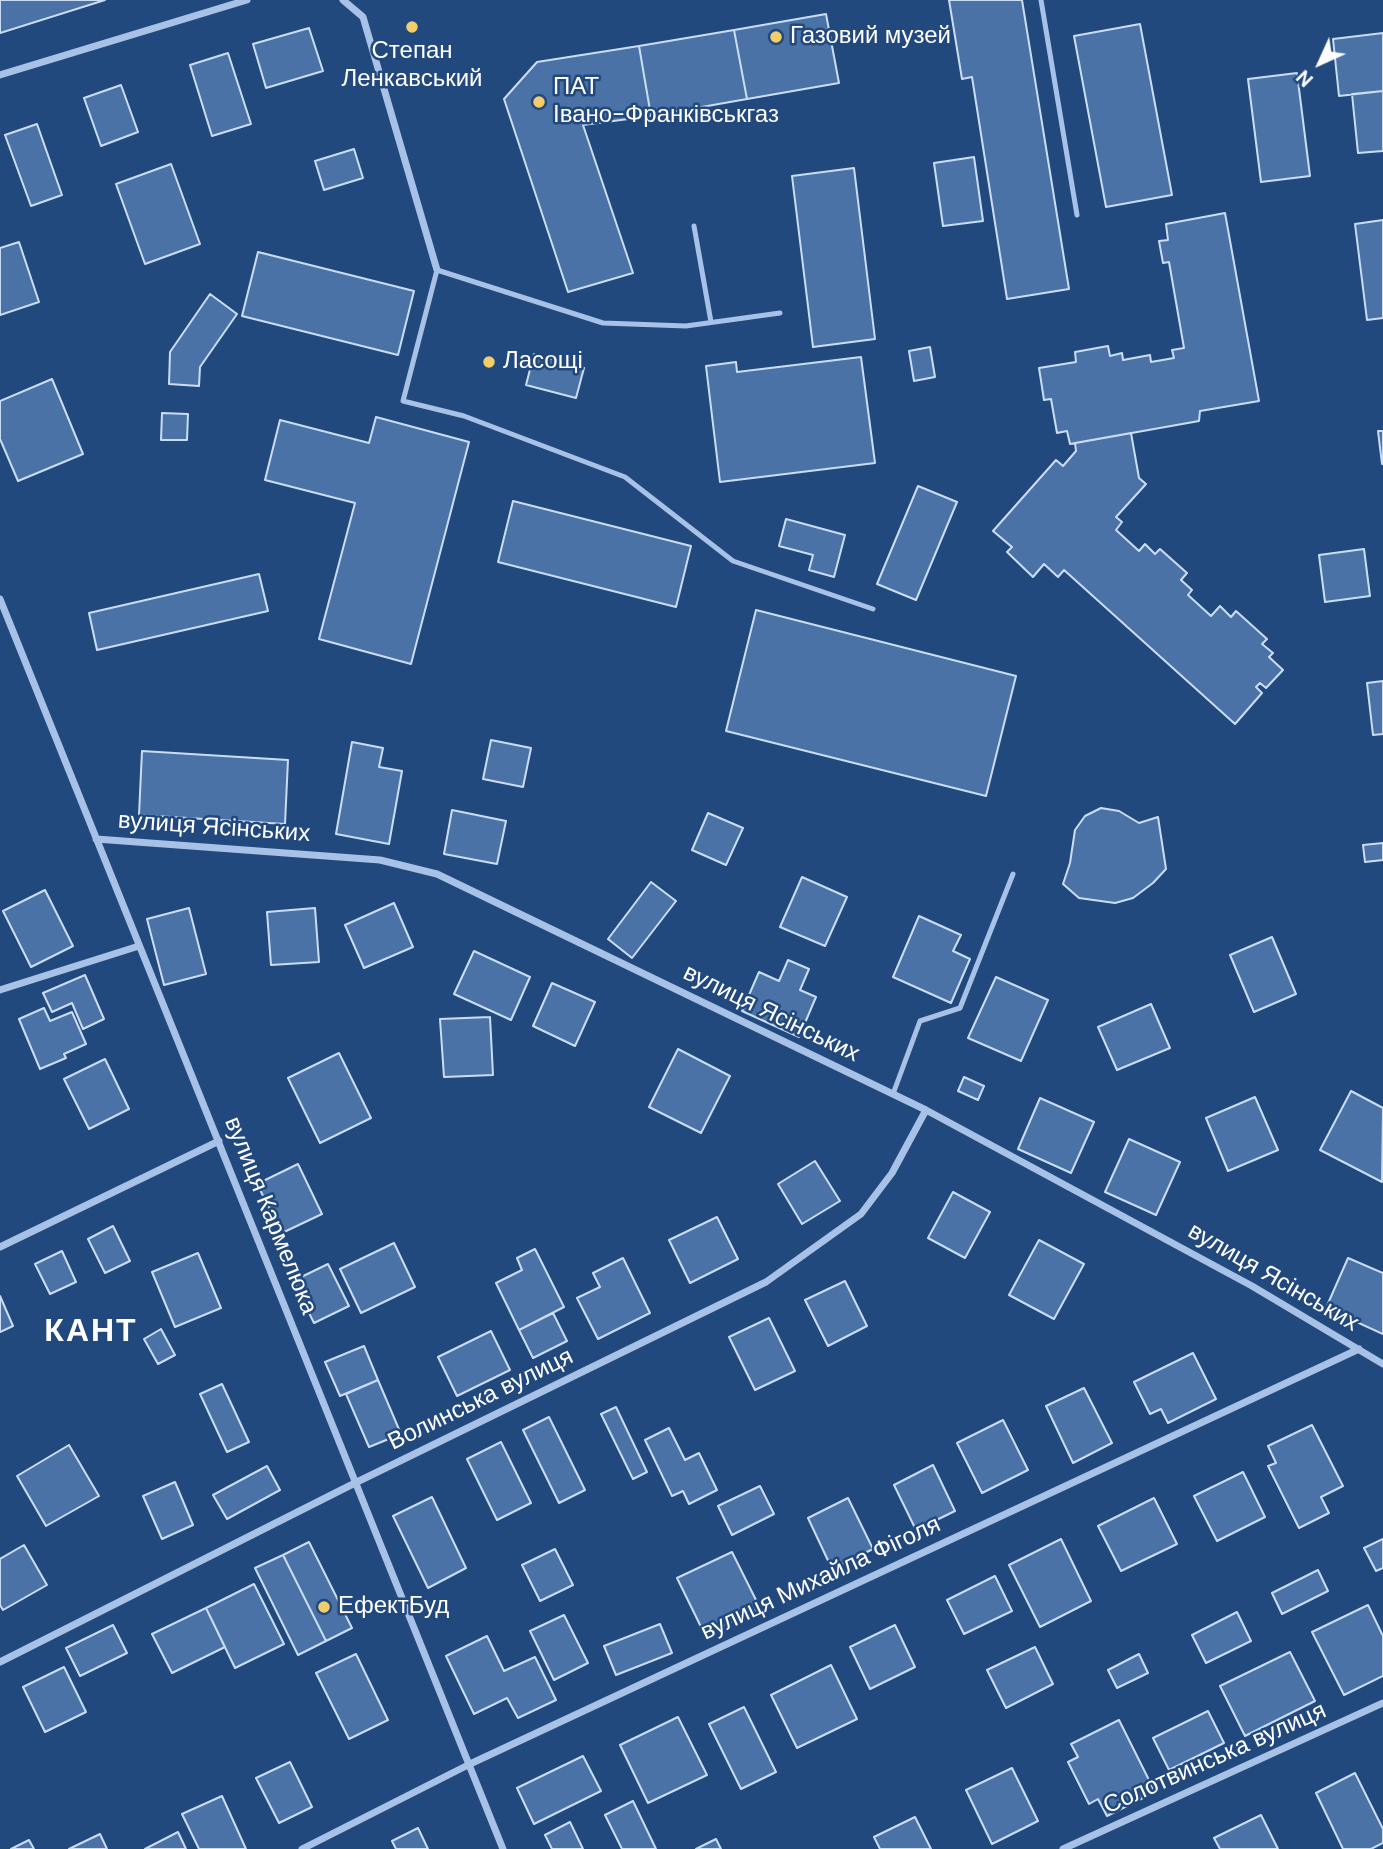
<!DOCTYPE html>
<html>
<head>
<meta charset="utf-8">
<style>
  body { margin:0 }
  #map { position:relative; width:1383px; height:1849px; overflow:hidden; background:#22497e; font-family:"DM Sans",sans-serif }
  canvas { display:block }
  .north { position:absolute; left:1285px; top:28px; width:70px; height:70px; -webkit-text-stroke:5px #22497e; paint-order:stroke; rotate:225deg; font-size:19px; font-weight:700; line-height:28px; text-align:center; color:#fff }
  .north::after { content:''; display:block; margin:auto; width:24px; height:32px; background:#fff; clip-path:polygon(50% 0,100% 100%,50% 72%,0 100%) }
</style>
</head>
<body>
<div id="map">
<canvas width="1383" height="1849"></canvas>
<div class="north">N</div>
</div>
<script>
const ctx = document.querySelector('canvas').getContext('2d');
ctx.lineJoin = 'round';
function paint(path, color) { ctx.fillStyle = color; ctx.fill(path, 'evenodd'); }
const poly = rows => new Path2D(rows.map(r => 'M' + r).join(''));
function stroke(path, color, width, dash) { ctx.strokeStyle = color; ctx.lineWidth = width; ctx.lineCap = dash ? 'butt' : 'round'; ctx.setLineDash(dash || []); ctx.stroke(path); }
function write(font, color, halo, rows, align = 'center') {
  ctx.font = font + ' "DM Sans",sans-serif'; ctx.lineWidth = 5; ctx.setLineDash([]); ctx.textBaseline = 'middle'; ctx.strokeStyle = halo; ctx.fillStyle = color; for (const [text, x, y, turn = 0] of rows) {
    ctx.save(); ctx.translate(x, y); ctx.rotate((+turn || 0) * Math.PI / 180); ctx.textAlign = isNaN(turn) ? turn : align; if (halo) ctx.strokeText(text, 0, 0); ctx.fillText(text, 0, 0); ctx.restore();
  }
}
const building = poly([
  [0,0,105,0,0,33,0,0],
  [949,0,1022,0,1069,289,1007,299,972,77,962,79,949,0],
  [826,14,839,83,747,99,734,30,826,14],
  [1140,24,1172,195,1106,207,1074,36,1140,24],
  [309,28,323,71,266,88,253,44,309,28],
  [734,30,747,99,651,116,639,46,734,30],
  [1383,33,1383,91,1339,96,1333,39,1383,33],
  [639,46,651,116,583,125,633,273,568,292,504,99,537,62,639,46],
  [228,53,251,124,212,136,190,65,228,53],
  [1297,73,1310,176,1261,182,1248,79,1297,73],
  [121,85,138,132,101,146,84,98,121,85],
  [1383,91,1383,151,1358,153,1352,94,1383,91],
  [37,124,62,195,31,206,5,135,37,124],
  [354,149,363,178,324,190,315,161,354,149],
  [974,157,983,221,943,226,934,163,974,157],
  [171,164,200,244,145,264,116,184,171,164],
  [854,168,875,339,813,347,792,176,854,168],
  [1225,213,1259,401,1200,411,1199,421,1070,444,1067,431,1057,433,1051,399,1044,400,1039,368,1076,362,1075,352,1108,346,1110,356,1122,353,1123,360,1150,355,1151,362,1174,358,1172,350,1184,348,1169,262,1163,263,1159,241,1168,240,1166,224,1225,213],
  [1383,220,1383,318,1367,320,1355,224,1383,220],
  [19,242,39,302,0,315,0,248,19,242],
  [258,252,414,291,398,355,242,316,258,252],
  [210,294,237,314,200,367,199,386,169,384,170,352,210,294],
  [930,347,935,377,914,381,909,351,930,347],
  [534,354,584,368,576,398,526,385,534,354],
  [861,357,875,463,720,482,706,366,736,362,737,372,861,357],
  [52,379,83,454,18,481,0,439,0,401,52,379],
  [162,413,188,414,187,440,161,440,162,413],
  [376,417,469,442,411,664,319,639,355,503,265,480,280,420,369,443,376,417],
  [1378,431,1383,431,1383,464,1382,464,1378,431],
  [1131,433,1139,478,1146,484,1116,517,1122,522,1116,530,1139,551,1145,544,1155,554,1160,549,1187,573,1181,580,1192,590,1188,595,1211,616,1220,606,1231,617,1236,611,1267,639,1262,644,1273,653,1269,657,1283,670,1266,688,1260,683,1256,687,1262,693,1235,724,1064,570,1058,577,1044,564,1033,577,1007,552,1012,547,993,531,1056,460,1063,466,1076,451,1075,443,1131,433],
  [918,486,957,502,916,600,877,584,918,486],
  [513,501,691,546,676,607,498,562,513,501],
  [786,519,845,535,834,577,809,570,813,555,779,546,786,519],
  [1364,549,1370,596,1325,602,1319,555,1364,549],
  [259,574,268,611,97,650,89,613,259,574],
  [756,610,1016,676,986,796,726,731,756,610],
  [1383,681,1383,734,1373,735,1367,683,1383,681],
  [491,740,531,748,523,787,483,779,491,740],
  [352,742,383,748,379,767,402,771,389,844,336,834,352,742],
  [142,751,288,760,285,824,139,815,142,751],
  [1101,808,1119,811,1139,823,1158,817,1166,869,1153,883,1133,898,1115,903,1079,898,1063,884,1070,863,1075,830,1085,816,1101,808],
  [452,810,506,821,497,864,444,854,452,810],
  [708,813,743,828,726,865,692,850,708,813],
  [1383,843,1383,860,1365,862,1363,845,1383,843],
  [802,877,847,897,825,946,780,927,802,877],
  [651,882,676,901,632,958,608,939,651,882],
  [45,890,73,946,31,967,3,911,45,890],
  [394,903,413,947,364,968,345,925,394,903],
  [189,908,206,974,164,985,147,919,189,908],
  [315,908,319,962,271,965,267,912,315,908],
  [919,916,961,935,953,951,970,959,951,1003,893,977,919,916],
  [1272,937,1296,994,1254,1012,1230,955,1272,937],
  [474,951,530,977,511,1020,454,994,474,951],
  [788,960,809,969,800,990,816,997,799,1037,742,1011,759,972,779,981,788,960],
  [85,975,104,1019,83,1029,72,1003,52,1012,43,993,85,975],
  [996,977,1048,1000,1021,1061,968,1038,996,977],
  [552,983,595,1002,575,1046,533,1026,552,983],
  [1151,1004,1170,1048,1117,1070,1098,1027,1151,1004],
  [44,1008,50,1021,72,1012,86,1044,64,1054,66,1058,40,1069,19,1019,44,1008],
  [490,1017,493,1075,444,1077,440,1019,490,1017],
  [678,1049,730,1076,701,1133,649,1107,678,1049],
  [339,1053,371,1118,320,1143,288,1078,339,1053],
  [105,1059,129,1109,89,1129,64,1079,105,1059],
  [964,1077,984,1086,978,1100,958,1091,964,1077],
  [1351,1091,1383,1108,1382,1182,1320,1150,1351,1091],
  [1255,1097,1278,1150,1228,1171,1206,1118,1255,1097],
  [1040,1098,1094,1122,1071,1173,1018,1149,1040,1098],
  [1129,1139,1180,1162,1156,1215,1105,1192,1129,1139],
  [815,1161,840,1201,802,1224,778,1184,815,1161],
  [298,1164,322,1214,282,1233,257,1184,298,1164],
  [953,1192,990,1212,965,1258,928,1238,953,1192],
  [717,1217,738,1259,690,1283,669,1240,717,1217],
  [113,1226,130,1261,105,1273,88,1239,113,1226],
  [1039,1240,1084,1264,1054,1319,1009,1295,1039,1240],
  [394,1243,415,1287,361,1313,340,1269,394,1243],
  [535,1249,564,1307,519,1330,496,1283,522,1270,517,1258,535,1249],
  [62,1251,76,1282,50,1294,35,1264,62,1251],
  [198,1253,221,1308,175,1327,152,1272,198,1253],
  [623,1258,650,1313,598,1339,577,1298,600,1287,593,1273,623,1258],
  [1348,1258,1383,1273,1383,1334,1326,1308,1348,1258],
  [328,1264,349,1306,314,1323,293,1281,328,1264],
  [845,1281,867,1326,828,1346,805,1300,845,1281],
  [0,1296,13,1326,0,1332,0,1296],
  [553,1313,567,1341,533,1358,519,1330,553,1313],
  [769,1318,795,1371,755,1390,729,1337,769,1318],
  [161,1329,175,1355,158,1364,144,1339,161,1329],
  [491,1331,510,1370,457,1396,438,1357,491,1331],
  [364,1346,378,1380,340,1396,325,1362,364,1346],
  [1193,1353,1216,1399,1168,1423,1161,1409,1150,1414,1134,1382,1193,1353],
  [378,1380,401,1434,369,1447,346,1394,378,1380],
  [222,1384,249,1442,227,1452,200,1394,222,1384],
  [1084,1388,1112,1443,1073,1463,1046,1406,1084,1388],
  [616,1407,647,1472,633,1479,601,1414,616,1407],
  [549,1417,585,1490,559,1503,523,1430,549,1417],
  [1003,1420,1028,1470,982,1493,957,1443,1003,1420],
  [1312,1425,1343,1486,1321,1497,1329,1513,1299,1528,1268,1466,1276,1463,1268,1446,1312,1425],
  [669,1428,685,1460,699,1453,717,1490,689,1504,683,1491,672,1496,645,1440,669,1428],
  [501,1442,531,1503,497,1520,467,1459,501,1442],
  [69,1445,99,1496,46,1526,17,1476,69,1445],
  [933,1465,955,1511,916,1530,894,1485,933,1465],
  [267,1466,280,1490,227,1519,213,1495,267,1466],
  [1243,1472,1265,1517,1217,1541,1194,1496,1243,1472],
  [175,1482,193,1525,162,1539,143,1496,175,1482],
  [760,1486,774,1514,732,1535,718,1506,760,1486],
  [432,1497,466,1568,428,1588,393,1516,432,1497],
  [848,1498,873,1549,832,1569,808,1518,848,1498],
  [1154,1498,1177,1544,1121,1571,1098,1526,1154,1498],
  [1061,1539,1091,1601,1040,1627,1009,1565,1061,1539],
  [1383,1539,1383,1568,1376,1571,1364,1548,1383,1539],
  [309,1542,352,1628,326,1641,283,1555,309,1542],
  [24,1545,47,1585,3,1610,0,1605,0,1559,24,1545],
  [555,1549,573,1585,540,1601,522,1565,555,1549],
  [732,1552,760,1608,705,1635,677,1578,732,1552],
  [283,1555,326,1641,298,1655,255,1568,283,1555],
  [1318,1570,1328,1591,1282,1614,1272,1593,1318,1570],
  [995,1576,1012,1611,964,1634,947,1600,995,1576],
  [254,1584,284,1644,235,1668,206,1608,254,1584],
  [1368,1605,1383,1636,1383,1676,1344,1695,1312,1632,1368,1605],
  [206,1608,225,1647,172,1673,152,1634,206,1608],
  [1237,1612,1251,1641,1206,1663,1192,1635,1237,1612],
  [564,1615,588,1663,554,1680,530,1631,564,1615],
  [660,1624,672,1653,616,1675,604,1646,660,1624],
  [113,1625,127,1653,80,1676,66,1648,113,1625],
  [895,1625,915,1667,870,1689,850,1647,895,1625],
  [487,1636,504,1671,535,1657,556,1700,518,1718,507,1698,474,1714,446,1656,487,1636],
  [1035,1647,1053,1684,1006,1708,987,1670,1035,1647],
  [1290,1652,1315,1701,1245,1736,1220,1686,1290,1652],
  [356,1654,388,1720,349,1739,316,1673,356,1654],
  [1139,1654,1148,1673,1117,1688,1108,1670,1139,1654],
  [831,1665,857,1719,797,1748,771,1695,831,1665],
  [64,1667,86,1712,45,1732,23,1687,64,1667],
  [744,1707,776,1772,741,1789,709,1724,744,1707],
  [1208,1711,1224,1743,1169,1770,1153,1738,1208,1711],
  [678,1717,707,1775,648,1803,620,1745,678,1717],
  [1119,1720,1155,1792,1107,1816,1098,1799,1089,1804,1068,1762,1078,1757,1071,1744,1119,1720],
  [583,1756,601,1791,534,1824,517,1788,583,1756],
  [290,1762,312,1807,279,1823,256,1778,290,1762],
  [1012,1768,1038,1821,992,1844,966,1790,1012,1768],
  [1355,1773,1383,1829,1383,1843,1371,1849,1343,1849,1316,1793,1355,1773],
  [222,1796,246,1849,199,1849,182,1814,222,1796],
  [633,1801,656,1849,622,1849,605,1815,633,1801],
  [1261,1815,1278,1849,1220,1849,1214,1838,1261,1815],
  [915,1817,931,1849,880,1849,874,1837,915,1817],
  [570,1822,583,1849,552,1849,545,1835,570,1822],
  [418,1828,428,1849,396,1849,392,1841,418,1828],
  [178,1832,186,1849,145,1849,178,1832],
  [100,1834,107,1849,69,1849,100,1834],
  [716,1839,721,1849,696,1849,716,1839],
  [29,1840,34,1849,11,1849,29,1840]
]);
paint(building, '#4b72a7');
stroke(building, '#caddf5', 2);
stroke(poly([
  [1041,0,1077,215],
  [694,226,711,322],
  [780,313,686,326,603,323,437,270,403,401,464,416,625,477,733,561,873,609],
  [893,1094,920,1021,960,1008,1013,874]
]), '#a7c2e6', 5);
stroke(poly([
  [343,0,363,17,437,270],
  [0,75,247,0],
  [0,599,503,1849],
  [96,839,380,860,437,874,926,1110,1252,1286,1383,1364],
  [0,990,139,946],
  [0,1247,219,1141],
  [0,1662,357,1482,766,1282,861,1214,892,1173,926,1110],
  [302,1849,470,1764,1359,1349],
  [1063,1849,1383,1703]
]), '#a7c2e6', 7);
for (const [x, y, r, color] of [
  [412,27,7,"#f2cd69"],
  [776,37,7,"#f2cd69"],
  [539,102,7,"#f2cd69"],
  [489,362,7,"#f2cd69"],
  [324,1607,7,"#f2cd69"]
]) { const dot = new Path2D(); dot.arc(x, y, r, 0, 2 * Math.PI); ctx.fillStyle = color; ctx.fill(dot); stroke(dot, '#22497e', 2.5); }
write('24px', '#fff', '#22497e', [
  ["Газовий музей",790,37],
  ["Степан",412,52,"center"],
  ["Ленкавський",412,80,"center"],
  ["ПАТ",553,88],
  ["Івано-Франківськгаз",553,116],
  ["Ласощі",503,362],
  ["ЕфектБуд",338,1607]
], 'left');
write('24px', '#fff', '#22497e', [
  ["вулиця Ясінських",214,828,4],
  ["вулиця Ясінських",771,1014,26],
  ["вулиця Кармелюка",270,1216,68],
  ["вулиця Ясінських",1273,1278,30],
  ["Волинська вулиця",481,1400,-26],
  ["вулиця Михайла Фіголя",821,1579,-25],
  ["Солотвинська вулиця",1215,1759,-24]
]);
ctx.letterSpacing = '2px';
write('bold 32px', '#fff', '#22497e', [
  ["КАНТ",91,1333]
]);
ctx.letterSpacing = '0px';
</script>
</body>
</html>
